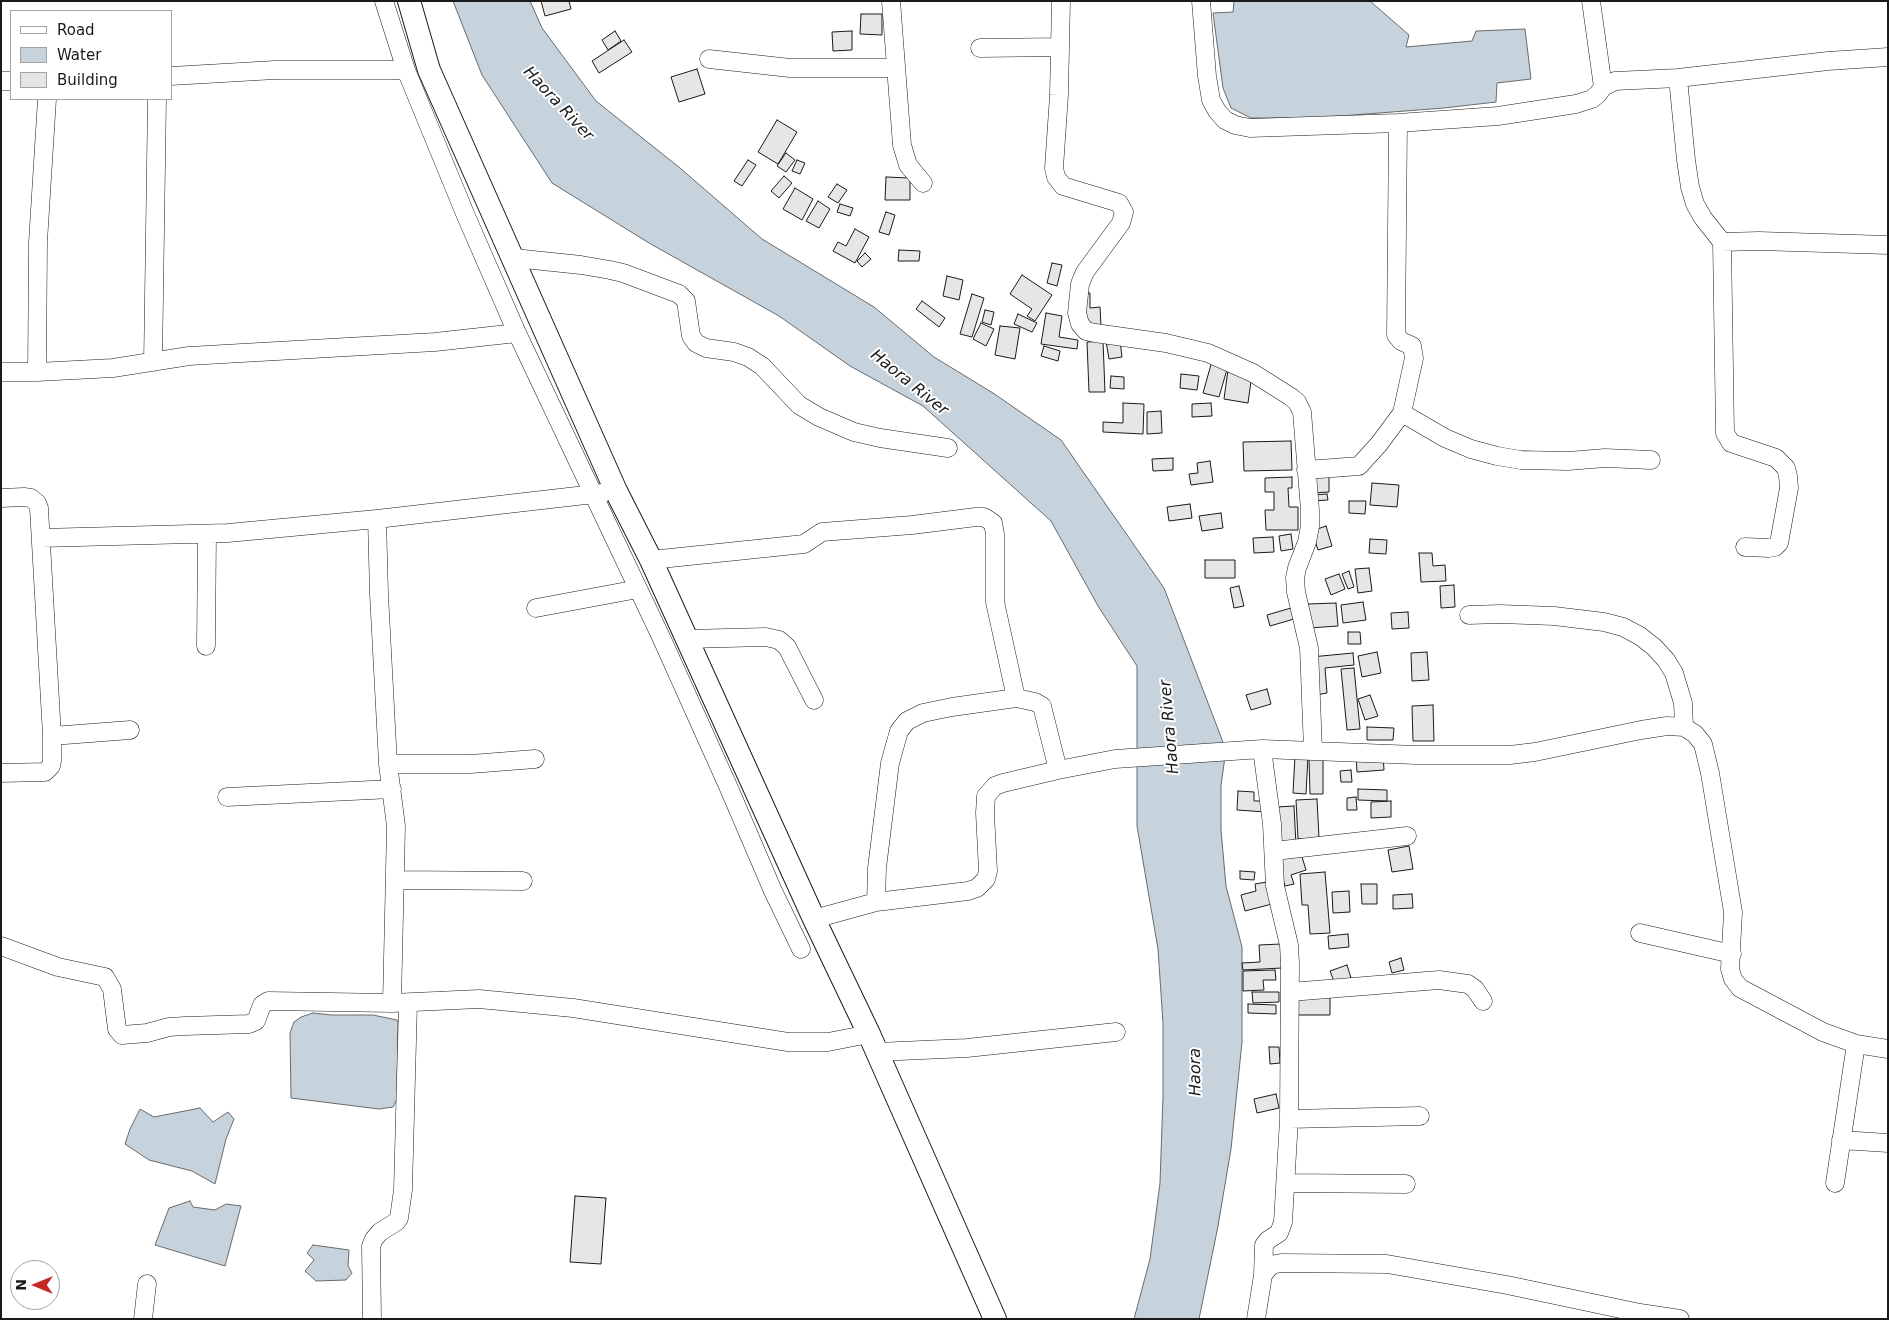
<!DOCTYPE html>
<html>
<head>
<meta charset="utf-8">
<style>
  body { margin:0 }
  #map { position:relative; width:1889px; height:1320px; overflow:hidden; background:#fff; font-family:"DejaVu Sans",sans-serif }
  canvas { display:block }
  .frame { position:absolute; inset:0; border:2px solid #1a1a1a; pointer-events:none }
  .legend { position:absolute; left:10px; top:10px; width:162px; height:90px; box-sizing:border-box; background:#fff; border:1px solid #a3a3a3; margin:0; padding:6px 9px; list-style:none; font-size:15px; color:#1a1a1a }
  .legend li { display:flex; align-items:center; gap:10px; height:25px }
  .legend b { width:25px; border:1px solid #a3a3a3 }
  .north { position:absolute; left:10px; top:1260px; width:50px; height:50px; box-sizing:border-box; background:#fff; border:1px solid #a3a3a3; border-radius:50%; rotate:270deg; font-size:14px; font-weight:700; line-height:20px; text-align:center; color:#1a1a1a }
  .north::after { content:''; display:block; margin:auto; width:18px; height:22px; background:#c62828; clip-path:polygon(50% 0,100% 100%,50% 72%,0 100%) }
</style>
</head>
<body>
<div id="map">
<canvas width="1889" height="1320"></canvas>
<div class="frame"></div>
<ul class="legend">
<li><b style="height:6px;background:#fff"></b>Road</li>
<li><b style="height:14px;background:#c6d2dc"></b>Water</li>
<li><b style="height:14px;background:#e6e6e6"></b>Building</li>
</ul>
<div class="north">N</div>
</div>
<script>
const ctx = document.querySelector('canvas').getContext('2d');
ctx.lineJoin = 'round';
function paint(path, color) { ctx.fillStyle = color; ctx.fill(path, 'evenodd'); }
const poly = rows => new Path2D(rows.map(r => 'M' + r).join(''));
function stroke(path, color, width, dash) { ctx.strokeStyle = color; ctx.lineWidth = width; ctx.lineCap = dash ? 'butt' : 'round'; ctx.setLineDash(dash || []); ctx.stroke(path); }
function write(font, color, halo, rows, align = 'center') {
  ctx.font = font + ' "DejaVu Sans",sans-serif'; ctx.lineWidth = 4; ctx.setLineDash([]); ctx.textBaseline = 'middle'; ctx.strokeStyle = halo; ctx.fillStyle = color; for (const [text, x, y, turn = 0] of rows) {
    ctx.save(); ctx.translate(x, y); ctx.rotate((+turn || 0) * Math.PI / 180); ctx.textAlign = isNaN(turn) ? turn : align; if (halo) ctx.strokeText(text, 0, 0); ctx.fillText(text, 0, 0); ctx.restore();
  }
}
const water = poly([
  [453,1,530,1,542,28,596,101,680,168,762,239,874,307,934,357,993,393,1061,440,1164,588,1226,750,1221,785,1221,830,1226,886,1242,947,1242,1042,1231,1149,1218,1226,1199,1319,1134,1319,1150,1259,1160,1183,1163,1096,1163,1023,1158,949,1137,826,1137,666,1098,606,1051,521,923,406,850,366,779,316,649,243,552,183,482,75,453,1],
  [1234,1,1370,1,1409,35,1406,47,1472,41,1476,31,1525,29,1531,79,1497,83,1496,102,1444,108,1314,118,1251,118,1231,108,1223,88,1213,13,1233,12,1234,1],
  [313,1013,332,1015,373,1015,397,1020,398,1023,397,1099,393,1107,379,1109,291,1098,290,1033,294,1022,301,1017,313,1013],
  [200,1108,213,1122,228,1112,234,1119,226,1139,215,1184,192,1171,149,1160,125,1144,130,1129,140,1109,154,1117,200,1108],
  [190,1201,193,1207,215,1210,226,1204,241,1206,225,1266,155,1245,169,1208,190,1201],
  [313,1245,349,1250,348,1266,352,1273,346,1280,316,1281,305,1271,314,1260,307,1253,313,1245]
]);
paint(water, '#c6d2dc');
stroke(water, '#6a6a6a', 1);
const building = poly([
  [541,1,569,1,571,9,545,16,541,1],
  [861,14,882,14,882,35,860,34,861,14],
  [615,31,621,41,608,50,602,40,615,31],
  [852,31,852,50,833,51,832,32,852,31],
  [624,40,632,52,599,73,592,61,624,40],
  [697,69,705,94,679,102,671,77,697,69],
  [777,120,797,132,778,164,758,152,777,120],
  [786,153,795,160,786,172,777,166,786,153],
  [748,160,756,165,742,186,734,181,748,160],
  [797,160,805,163,800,174,792,171,797,160],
  [784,176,792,183,779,198,771,191,784,176],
  [886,177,910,178,910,200,885,200,886,177],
  [837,184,847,190,838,203,828,197,837,184],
  [795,188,813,199,802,220,783,209,795,188],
  [818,201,830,209,819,228,806,221,818,201],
  [840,204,853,208,850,216,837,212,840,204],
  [886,212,895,215,889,235,879,232,886,212],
  [855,229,869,237,855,263,833,251,838,242,846,246,855,229],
  [899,250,920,251,919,261,898,261,899,250],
  [865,253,871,259,862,267,857,261,865,253],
  [1052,263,1062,265,1057,286,1047,283,1052,263],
  [1022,275,1052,295,1035,321,1027,316,1032,309,1010,294,1022,275],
  [947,276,963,280,959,300,943,296,947,276],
  [1083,293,1090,293,1090,308,1100,307,1101,326,1085,326,1083,293],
  [972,294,984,298,972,337,960,334,972,294],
  [922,301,945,318,939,327,916,309,922,301],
  [985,310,994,312,991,325,982,322,985,310],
  [1046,313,1062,316,1059,337,1078,340,1077,349,1041,344,1046,313],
  [1018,314,1037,323,1032,332,1014,324,1018,314],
  [981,323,994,329,986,346,973,339,981,323],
  [1000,326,1020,328,1015,359,995,355,1000,326],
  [1120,340,1122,357,1109,359,1106,341,1120,340],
  [1103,341,1105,392,1089,392,1087,342,1103,341],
  [1044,346,1060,351,1058,361,1041,356,1044,346],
  [1212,361,1228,366,1219,397,1203,393,1212,361],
  [1228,370,1252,374,1248,403,1224,399,1228,370],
  [1181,374,1199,376,1197,390,1180,388,1181,374],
  [1111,376,1124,377,1124,389,1110,388,1111,376],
  [1123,403,1144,404,1143,434,1103,432,1103,422,1123,423,1123,403],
  [1211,403,1212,416,1192,417,1192,404,1211,403],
  [1161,411,1162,433,1147,434,1147,412,1161,411],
  [1291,441,1292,470,1244,471,1243,442,1291,441],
  [1173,458,1173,470,1153,471,1152,459,1173,458],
  [1210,461,1213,482,1191,485,1189,474,1198,473,1197,463,1210,461],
  [1292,477,1292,488,1288,488,1289,507,1298,507,1298,530,1266,530,1265,510,1274,510,1274,492,1265,492,1265,478,1292,477],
  [1329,477,1329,492,1311,493,1310,478,1329,477],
  [1372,483,1399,485,1397,507,1370,505,1372,483],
  [1327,494,1328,500,1312,501,1312,495,1327,494],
  [1349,501,1366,501,1365,514,1349,513,1349,501],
  [1190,504,1192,518,1169,521,1167,507,1190,504],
  [1221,513,1223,528,1202,531,1199,516,1221,513],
  [1326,526,1332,546,1318,550,1312,531,1326,526],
  [1291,534,1293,549,1281,551,1279,536,1291,534],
  [1273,537,1274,552,1254,553,1253,538,1273,537],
  [1370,539,1387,540,1386,554,1369,553,1370,539],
  [1419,553,1432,553,1433,566,1445,565,1446,581,1421,582,1419,553],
  [1205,560,1235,560,1235,578,1205,578,1205,560],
  [1369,568,1372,591,1358,593,1355,569,1369,568],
  [1349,571,1354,587,1348,589,1342,574,1349,571],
  [1339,574,1345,589,1331,595,1325,579,1339,574],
  [1454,585,1455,607,1441,608,1440,586,1454,585],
  [1239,586,1244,606,1234,608,1230,588,1239,586],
  [1363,602,1366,620,1343,623,1341,605,1363,602],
  [1336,603,1338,626,1309,628,1308,604,1336,603],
  [1291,608,1294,619,1270,626,1267,615,1291,608],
  [1408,612,1409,628,1392,629,1391,613,1408,612],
  [1348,632,1360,632,1361,644,1348,644,1348,632],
  [1377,652,1381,673,1362,677,1358,656,1377,652],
  [1427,652,1429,680,1412,681,1411,653,1427,652],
  [1353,653,1354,665,1325,668,1327,693,1316,695,1311,657,1353,653],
  [1354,668,1360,729,1347,730,1341,669,1354,668],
  [1267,689,1271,704,1251,710,1246,695,1267,689],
  [1370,695,1378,716,1365,720,1358,699,1370,695],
  [1433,705,1434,741,1413,741,1412,706,1433,705],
  [1367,727,1394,728,1393,740,1367,740,1367,727],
  [1383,754,1384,770,1357,772,1356,756,1383,754],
  [1295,756,1308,756,1306,794,1293,793,1295,756],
  [1309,758,1323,758,1323,794,1310,794,1309,758],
  [1351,770,1352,782,1341,782,1340,771,1351,770],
  [1358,789,1387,790,1387,801,1358,800,1358,789],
  [1238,791,1254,792,1254,801,1267,801,1266,812,1237,810,1238,791],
  [1356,797,1357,810,1347,810,1347,798,1356,797],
  [1317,799,1319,838,1298,839,1296,800,1317,799],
  [1391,801,1391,817,1371,818,1371,802,1391,801],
  [1294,806,1296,845,1278,845,1277,807,1294,806],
  [1409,846,1413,869,1392,872,1388,850,1409,846],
  [1300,850,1306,870,1291,875,1294,884,1285,886,1276,856,1300,850],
  [1240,871,1255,872,1254,880,1240,879,1240,871],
  [1325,872,1330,933,1310,934,1308,905,1302,905,1300,874,1325,872],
  [1267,882,1272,904,1245,911,1241,895,1256,891,1255,884,1267,882],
  [1361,884,1377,884,1377,904,1362,904,1361,884],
  [1349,891,1350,912,1333,913,1332,892,1349,891],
  [1412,894,1413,908,1393,909,1393,895,1412,894],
  [1348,934,1349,947,1329,949,1328,936,1348,934],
  [1281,944,1282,968,1243,970,1242,963,1260,962,1259,945,1281,944],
  [1401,958,1404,970,1392,973,1389,962,1401,958],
  [1347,965,1351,978,1335,984,1330,971,1347,965],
  [1275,970,1276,980,1263,980,1264,990,1243,991,1243,971,1275,970],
  [1252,992,1279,992,1279,1002,1253,1003,1252,992],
  [1330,997,1330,1015,1295,1015,1294,998,1330,997],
  [1248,1004,1276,1005,1276,1014,1248,1013,1248,1004],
  [1269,1047,1279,1047,1280,1063,1270,1064,1269,1047],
  [1276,1094,1279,1108,1257,1113,1254,1099,1276,1094],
  [575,1196,606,1198,601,1264,570,1262,575,1196]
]);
paint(building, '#e6e6e6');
stroke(building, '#1a1a1a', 1);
const minor = poly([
  [384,1,406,70,466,216,517,333,661,637,728,786,773,891,801,949],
  [891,1,902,145,908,165,923,183],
  [1061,1,1059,95,1054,168,1056,177,1063,186,1119,203,1124,212,1121,223,1085,272,1080,284,1077,313,1080,324,1086,331,1095,333,1166,343,1208,353,1253,373,1291,397,1297,402,1302,412,1310,510,1310,526,1307,542,1297,568,1295,578,1296,592,1309,648,1313,750],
  [1201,1,1207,76,1211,100,1217,111,1225,120,1235,125,1250,128,1398,123,1498,116,1576,104,1592,99,1598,94,1603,87,1615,81,1678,78,1828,61,1888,57],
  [1591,1,1603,87],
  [980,48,1060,47],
  [709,59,790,68,896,68],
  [171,76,275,70,406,70],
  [1678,78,1686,160,1690,187,1695,204,1703,218,1722,242,1725,433,1731,443,1776,458,1786,468,1788,476,1789,488,1779,543,1775,547,1769,548,1745,547],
  [1,81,11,81],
  [1722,242,1759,241,1888,245],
  [514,258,581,265,610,270,623,273,679,294,686,301,691,336,696,343,706,348,734,352,748,357,762,366,799,405,819,417,854,432,880,438,948,448],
  [153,362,157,99],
  [1,372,37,372,113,368,189,356,435,342,517,333],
  [37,372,38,242,47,99],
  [1402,413,1445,438,1471,449,1497,456,1521,460,1568,461,1605,458,1651,460],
  [1306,470,1359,466,1379,444,1402,413,1414,358,1412,346,1401,341,1396,335,1398,123],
  [1,498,24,497,31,498,37,503,39,508,52,736,52,761,51,766,45,772,1,773],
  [377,519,379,594,388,764,396,826,392,1003],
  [41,538,228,533,377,519,603,493],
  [651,560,804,544,822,532,912,525,976,517,984,517,993,523,995,534,995,602,1016,698,952,707,923,713,907,721,899,731,890,763,877,868,876,902],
  [536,608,638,589],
  [1469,615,1500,614,1554,616,1604,622,1623,627,1640,636,1654,647,1666,660,1674,673,1683,703,1684,727],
  [687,639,766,637,779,640,787,647,814,700],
  [206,646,207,534],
  [1016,698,1035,702,1042,706,1058,770],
  [52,736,130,730],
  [1262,749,1272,824,1275,886,1289,945,1290,963,1289,1119,1283,1222,1279,1233,1268,1240,1264,1245,1263,1275],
  [388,764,471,764,535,759],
  [227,797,392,789],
  [1274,851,1407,836],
  [395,880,523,881],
  [814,919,876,902,968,891,977,888,986,879,988,871,985,813,986,796,995,786,1003,783,1058,770,1115,759,1262,749,1416,755,1510,755,1535,752,1641,730,1667,726,1684,727,1695,734,1703,744,1710,773,1733,912,1730,969,1733,979,1740,988,1823,1032,1856,1044,1888,1049],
  [1640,933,1732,954],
  [1,946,58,967,105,977,112,989,117,1029,122,1035,147,1033,169,1027,185,1026,249,1024,256,1021,262,1005,268,1001,392,1003,479,999,573,1008,788,1042,828,1042,869,1034],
  [1290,992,1439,980,1468,984,1475,989,1483,1001],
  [877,1052,967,1048,1116,1032],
  [1289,1119,1420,1116],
  [1841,1140,1888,1143],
  [1286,1183,1406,1184],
  [1835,1183,1856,1044],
  [143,1319,147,1284],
  [372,1319,371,1246,374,1239,380,1232,396,1222,399,1218,403,1190,408,1003],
  [1256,1319,1263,1275,1271,1265,1281,1263,1387,1264,1507,1285,1640,1313,1680,1319]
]);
const major = poly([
  [409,1,429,70,616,491,651,560,814,919,869,1034,995,1319]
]);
stroke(minor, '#1a1a1a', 19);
stroke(major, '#1a1a1a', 24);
stroke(minor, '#fff', 18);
stroke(major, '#fff', 22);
write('italic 16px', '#1a1a1a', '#fff', [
  ["Haora River",558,104,47],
  ["Haora River",909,383,39],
  ["Haora River",1170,727,-95],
  ["Haora",1196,1072,-91]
]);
</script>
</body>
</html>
